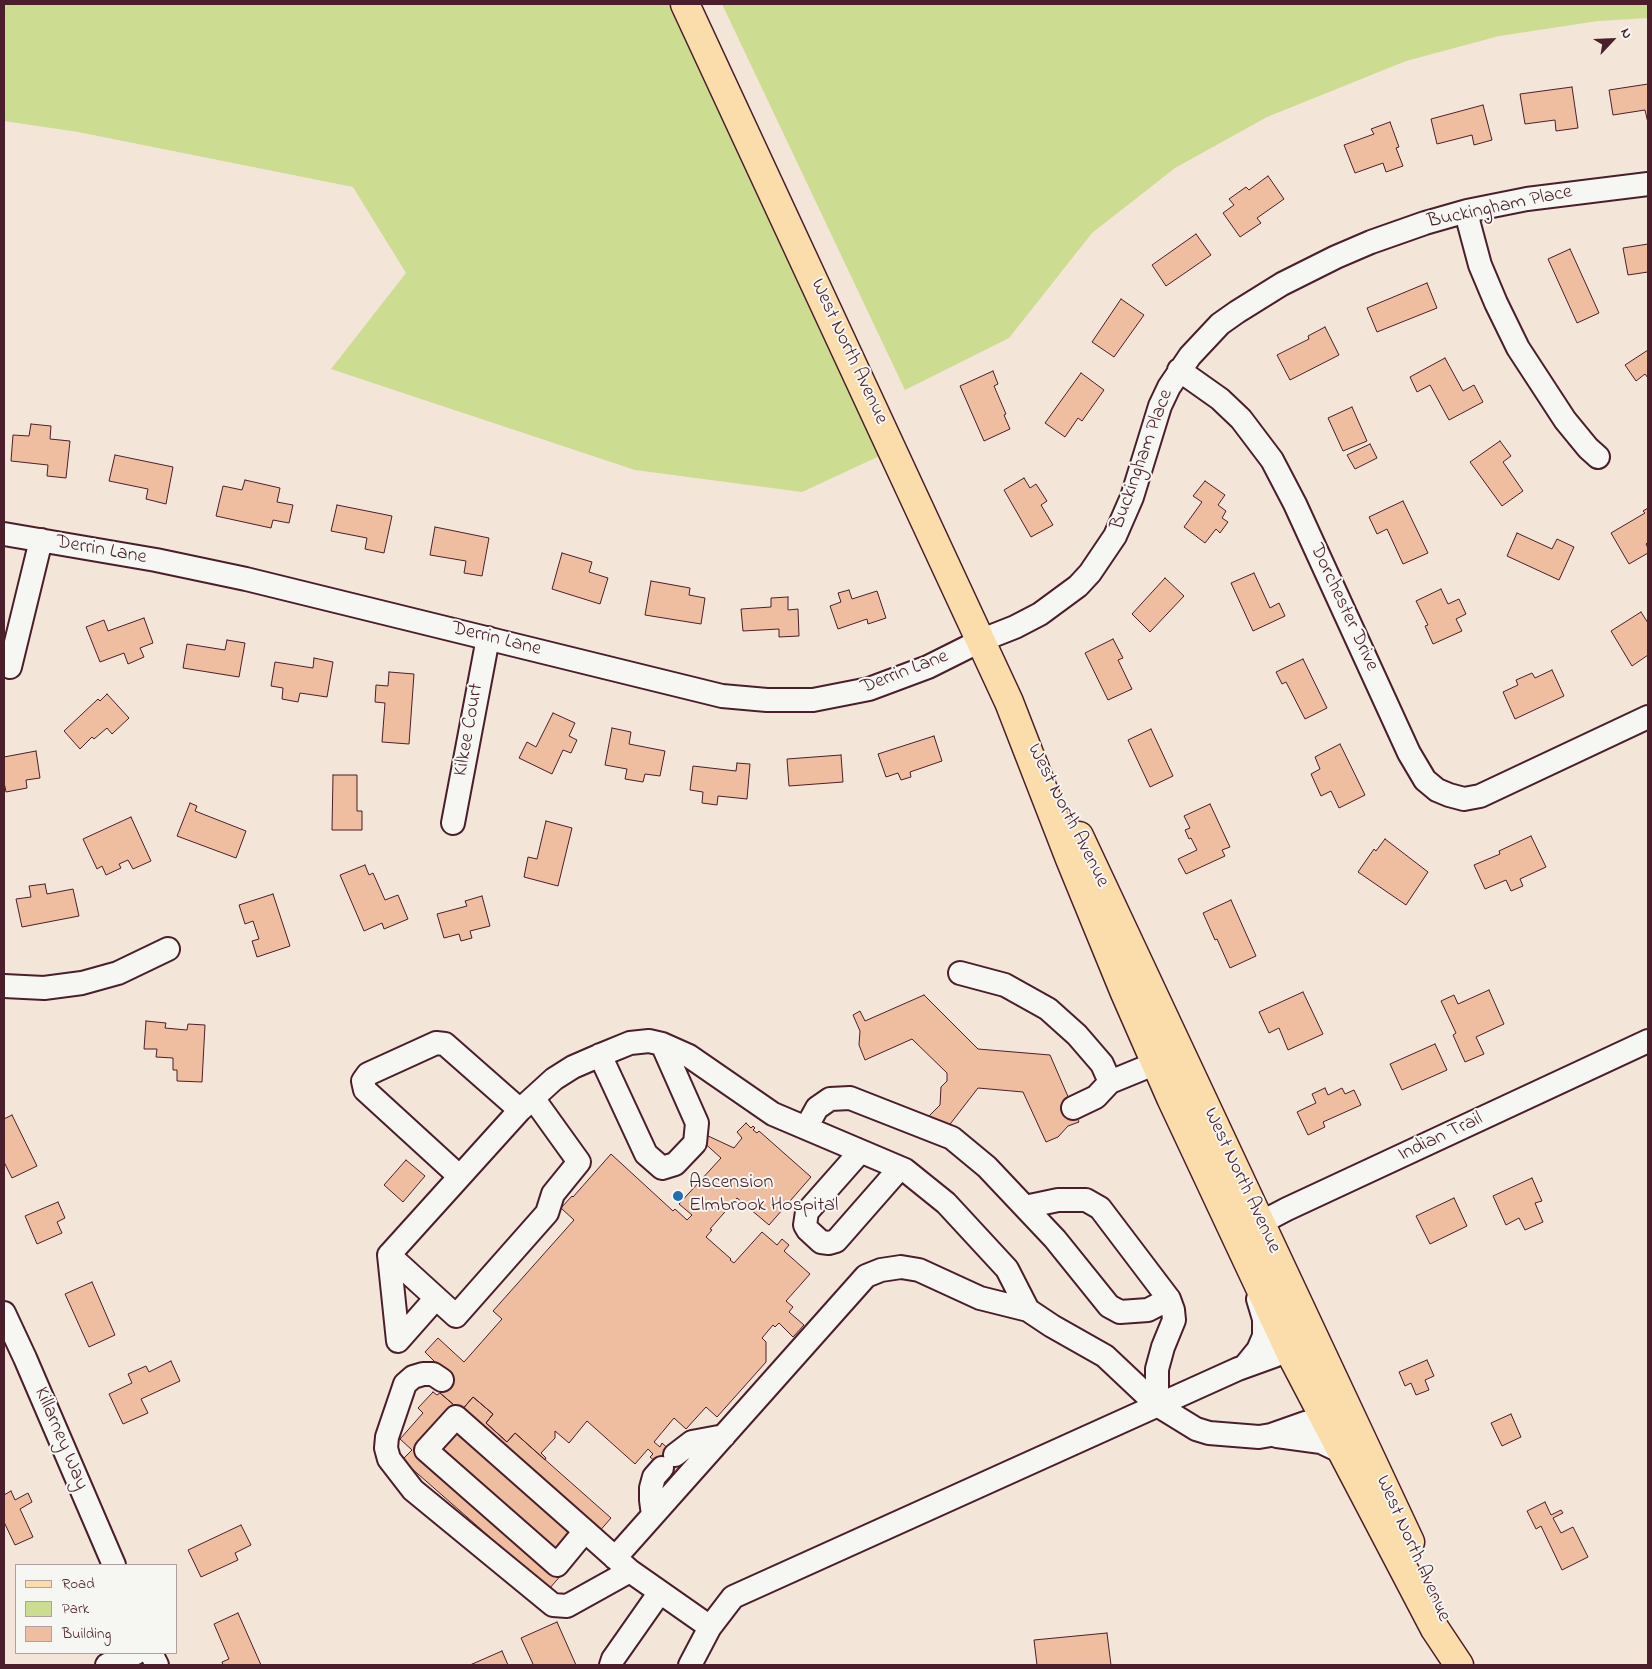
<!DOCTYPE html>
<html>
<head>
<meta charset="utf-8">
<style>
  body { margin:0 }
  #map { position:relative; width:1652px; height:1669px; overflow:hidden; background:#f4e5d9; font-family:"Indie Flower",sans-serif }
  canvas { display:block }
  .frame { position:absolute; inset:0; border:5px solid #4a1f2b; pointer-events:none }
  .legend { position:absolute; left:15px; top:1564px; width:162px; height:90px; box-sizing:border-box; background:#f6f6f2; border:1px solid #b1a0a2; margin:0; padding:6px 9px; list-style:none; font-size:15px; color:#4a1f2b }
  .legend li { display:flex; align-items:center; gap:10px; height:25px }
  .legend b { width:25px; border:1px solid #b1a0a2 }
  .north { position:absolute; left:1587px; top:15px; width:50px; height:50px; -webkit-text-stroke:4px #f6f6f2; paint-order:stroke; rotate:65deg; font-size:14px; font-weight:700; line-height:20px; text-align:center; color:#4a1f2b }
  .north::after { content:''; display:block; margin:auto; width:18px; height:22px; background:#4a1f2b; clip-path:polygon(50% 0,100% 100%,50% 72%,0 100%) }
</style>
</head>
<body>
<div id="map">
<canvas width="1652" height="1669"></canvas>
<div class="frame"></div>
<ul class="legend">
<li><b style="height:6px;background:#faddab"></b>Road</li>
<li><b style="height:14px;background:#ccdc90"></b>Park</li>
<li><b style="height:14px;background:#efbda0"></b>Building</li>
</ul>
<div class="north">N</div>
</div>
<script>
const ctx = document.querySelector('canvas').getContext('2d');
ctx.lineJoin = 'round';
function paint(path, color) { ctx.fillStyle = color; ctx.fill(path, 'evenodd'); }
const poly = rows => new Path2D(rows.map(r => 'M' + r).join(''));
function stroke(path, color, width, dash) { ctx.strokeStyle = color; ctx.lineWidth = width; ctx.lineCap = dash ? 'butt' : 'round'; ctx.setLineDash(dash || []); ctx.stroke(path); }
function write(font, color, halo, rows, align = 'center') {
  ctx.font = font + ' "Indie Flower",sans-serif'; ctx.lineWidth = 4; ctx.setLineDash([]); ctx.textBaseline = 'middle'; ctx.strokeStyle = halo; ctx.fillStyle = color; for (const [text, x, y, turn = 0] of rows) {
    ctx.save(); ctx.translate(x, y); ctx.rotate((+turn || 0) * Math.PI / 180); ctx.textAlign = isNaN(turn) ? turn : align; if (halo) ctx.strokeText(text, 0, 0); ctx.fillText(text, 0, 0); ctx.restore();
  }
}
paint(poly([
  [4,4,687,4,901,446,802,492,635,470,331,369,406,273,353,187,78,132,4,121],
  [722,4,1648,4,1648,18,1598,21,1499,36,1406,61,1267,117,1175,168,1092,233,1009,338,905,390]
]), '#ccdc90');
const building = poly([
  [1648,84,1648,123,1645,110,1613,115,1609,90,1648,84],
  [1572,87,1578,128,1556,131,1555,120,1525,124,1520,94,1572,87],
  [1483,105,1492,140,1474,145,1472,135,1437,144,1431,119,1483,105],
  [1390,122,1399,147,1396,148,1403,166,1386,172,1383,163,1355,173,1344,145,1374,134,1371,129,1390,122],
  [1268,176,1284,199,1257,218,1261,223,1240,237,1223,213,1234,205,1229,199,1246,187,1249,190,1268,176],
  [1196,234,1211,255,1166,286,1152,265,1196,234],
  [1648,244,1648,272,1628,275,1623,248,1648,244],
  [1570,249,1599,313,1577,323,1548,259,1570,249],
  [1427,283,1437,308,1377,332,1367,308,1427,283],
  [1121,299,1144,315,1114,357,1092,342,1121,299],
  [1325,327,1339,355,1290,380,1277,355,1309,339,1308,336,1325,327],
  [1648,350,1648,378,1645,374,1636,381,1625,365,1648,350],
  [1445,358,1463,391,1474,385,1483,402,1449,420,1430,385,1417,392,1410,377,1445,358],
  [993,371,998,384,994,386,1006,414,1004,415,1010,429,984,441,960,386,993,371],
  [1081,373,1104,390,1082,421,1078,418,1065,437,1045,423,1081,373],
  [1352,407,1367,441,1343,451,1328,418,1352,407],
  [31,424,51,426,50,439,70,441,66,478,47,476,48,465,11,461,13,435,29,436,31,424],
  [1500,441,1511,456,1503,462,1523,491,1502,506,1470,462,1500,441],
  [1370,444,1377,458,1355,469,1347,455,1370,444],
  [115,455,173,467,166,504,146,499,148,489,109,481,115,455],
  [1024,478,1030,488,1036,484,1047,501,1041,505,1053,525,1031,537,1004,490,1024,478],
  [245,480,280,488,277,502,293,505,289,523,273,520,271,528,216,516,223,486,242,490,245,480],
  [1205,481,1225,495,1218,505,1226,511,1222,518,1228,522,1220,533,1216,529,1205,543,1184,527,1202,502,1193,496,1205,481],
  [1403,501,1428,553,1403,564,1387,529,1377,534,1369,517,1403,501],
  [337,505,392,516,384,553,365,549,367,538,331,531,337,505],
  [1648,508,1648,542,1646,544,1648,548,1648,553,1629,564,1611,533,1645,513,1643,511,1648,508],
  [435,527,489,538,482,576,464,573,466,561,430,555,435,527],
  [1517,533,1552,549,1557,539,1574,547,1559,580,1507,556,1517,533],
  [562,553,592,562,589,572,608,578,600,604,552,589,562,553],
  [1254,573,1270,608,1279,603,1285,616,1253,631,1231,583,1254,573],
  [1165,578,1184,596,1150,632,1132,614,1165,578],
  [651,581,690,588,689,595,705,598,701,624,645,615,651,581],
  [1441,589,1448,604,1459,599,1466,614,1456,619,1462,631,1433,644,1425,626,1428,625,1416,601,1441,589],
  [849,590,852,599,877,591,886,618,868,624,867,619,838,629,830,606,841,602,838,593,849,590],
  [788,597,788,610,798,609,799,636,779,637,779,629,743,631,741,609,771,607,771,598,788,597],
  [1641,612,1648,623,1648,655,1632,666,1611,631,1641,612],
  [144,618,153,643,140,648,144,657,128,664,124,653,100,662,86,627,104,620,108,631,144,618],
  [1113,639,1123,658,1118,660,1132,689,1108,700,1085,653,1113,639],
  [227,640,245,643,239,677,183,668,187,644,225,650,227,640],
  [314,658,333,662,327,697,300,693,298,702,282,699,283,688,271,686,275,662,313,668,314,658],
  [1303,659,1327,708,1305,719,1286,682,1282,684,1276,672,1303,659],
  [1552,670,1564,696,1515,719,1503,692,1518,685,1516,680,1532,673,1535,678,1552,670],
  [389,672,414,674,409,744,382,742,385,703,375,702,376,685,388,686,389,672],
  [107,694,129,718,112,734,107,728,94,739,92,737,80,749,64,731,98,699,100,701,107,694],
  [553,713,575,723,569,736,577,740,571,753,563,750,552,774,519,758,527,742,536,747,553,713],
  [612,728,631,732,629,744,665,751,660,776,645,774,643,782,625,779,627,769,605,765,612,728],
  [1151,729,1173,776,1150,787,1128,740,1151,729],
  [934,736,942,761,910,772,911,777,901,780,898,773,886,777,878,754,934,736],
  [1340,744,1365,795,1339,808,1331,791,1321,796,1311,774,1320,769,1315,757,1340,744],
  [36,751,40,778,26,780,27,788,6,792,4,782,4,757,36,751],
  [841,755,843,782,789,786,787,759,841,755],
  [737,763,750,764,747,799,718,796,717,805,702,803,703,792,690,790,693,766,736,771,737,763],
  [333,775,357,775,357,811,362,811,362,830,332,830,333,775],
  [190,803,197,806,195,811,246,831,236,858,177,836,190,803],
  [1210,804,1230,847,1222,850,1225,856,1186,874,1178,859,1197,850,1191,838,1189,839,1185,830,1190,828,1184,816,1210,804],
  [131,817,151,861,133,869,128,860,119,864,121,868,106,875,102,866,97,869,83,839,131,817],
  [546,821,572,828,558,886,524,877,528,857,537,859,546,821],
  [1531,836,1546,867,1520,879,1523,886,1511,891,1506,880,1485,889,1474,865,1500,854,1499,851,1531,836],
  [1385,839,1428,872,1406,905,1358,872,1374,849,1376,851,1385,839],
  [365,865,369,875,373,873,385,900,398,895,408,919,384,929,382,923,364,931,340,875,365,865],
  [45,884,47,894,73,889,79,916,22,927,16,899,31,897,29,886,45,884],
  [273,894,290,946,257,957,252,941,259,939,253,921,245,924,239,905,273,894],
  [482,896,490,926,470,931,472,938,461,941,459,934,444,938,437,914,467,906,465,901,482,896],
  [1231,900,1256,956,1230,968,1217,939,1215,940,1203,913,1231,900],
  [1489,990,1504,1024,1476,1037,1484,1054,1465,1062,1453,1035,1456,1033,1441,1001,1454,995,1458,1004,1489,990],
  [1303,992,1323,1034,1288,1050,1279,1028,1269,1033,1259,1012,1303,992],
  [924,995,978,1049,1050,1055,1079,1122,1068,1126,1058,1137,1046,1142,1023,1092,978,1088,944,1132,929,1116,940,1105,941,1087,947,1081,947,1073,912,1039,865,1060,859,1045,860,1031,853,1015,860,1011,865,1021,924,995],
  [146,1021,166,1023,165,1028,187,1030,188,1024,205,1025,202,1082,177,1081,177,1070,173,1070,173,1058,156,1057,157,1049,144,1049,146,1021],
  [1435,1044,1447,1070,1402,1090,1390,1064,1435,1044],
  [1325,1088,1328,1095,1342,1088,1345,1094,1354,1090,1361,1105,1323,1122,1325,1127,1308,1135,1297,1112,1316,1103,1312,1094,1325,1088],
  [12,1115,37,1166,12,1178,4,1162,4,1119,12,1115],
  [746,1123,751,1128,753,1126,755,1128,753,1130,757,1133,759,1131,811,1177,769,1225,737,1198,710,1229,712,1230,706,1237,731,1259,730,1260,734,1263,762,1232,777,1245,782,1239,789,1245,784,1251,810,1274,786,1301,793,1307,789,1312,804,1325,793,1337,779,1323,775,1327,773,1325,762,1338,766,1342,766,1362,717,1417,706,1407,686,1429,674,1418,654,1442,660,1447,662,1443,683,1462,674,1474,673,1473,671,1475,650,1457,653,1454,648,1449,635,1464,587,1421,569,1443,555,1431,555,1438,541,1453,546,1458,545,1460,515,1433,507,1442,486,1423,493,1414,473,1397,461,1411,440,1393,453,1377,439,1364,437,1365,436,1363,425,1352,438,1338,464,1362,502,1319,493,1311,574,1220,561,1208,572,1196,573,1197,611,1154,673,1211,675,1209,687,1220,692,1215,679,1204,721,1158,701,1140,706,1135,734,1148,742,1138,737,1132,746,1123],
  [406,1160,425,1176,403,1202,384,1185,406,1160],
  [1532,1178,1542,1201,1535,1203,1543,1222,1525,1230,1519,1218,1506,1225,1493,1196,1532,1178],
  [1454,1198,1467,1226,1430,1244,1416,1216,1454,1198],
  [58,1202,65,1218,57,1222,62,1233,37,1244,25,1216,58,1202],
  [92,1282,115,1335,89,1347,65,1294,92,1282],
  [1427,1360,1434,1376,1425,1380,1429,1390,1416,1395,1411,1383,1405,1386,1399,1372,1427,1360],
  [171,1361,180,1381,141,1399,148,1413,123,1424,109,1394,132,1383,128,1374,146,1366,149,1372,171,1361],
  [433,1392,437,1395,440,1393,461,1411,473,1397,493,1414,486,1423,507,1442,515,1433,611,1518,549,1589,402,1460,412,1450,400,1439,423,1413,418,1408,433,1392],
  [1511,1414,1521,1437,1502,1446,1491,1423,1511,1414],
  [11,1491,15,1500,28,1493,32,1502,20,1509,33,1537,15,1545,4,1522,4,1495,11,1491],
  [1545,1502,1551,1515,1561,1510,1563,1513,1553,1518,1561,1533,1573,1527,1588,1557,1562,1570,1541,1526,1536,1529,1527,1511,1545,1502],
  [241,1525,251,1545,235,1553,238,1560,201,1577,188,1550,241,1525],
  [238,1613,261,1665,223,1665,222,1662,229,1659,214,1624,238,1613],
  [557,1622,576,1665,531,1665,533,1664,521,1638,557,1622],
  [1107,1633,1111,1665,1037,1665,1034,1640,1107,1633],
  [502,1651,508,1665,470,1665,502,1651]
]);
paint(building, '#efbda0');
stroke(building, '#4a1f2b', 1);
const minor = poly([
  [1467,211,1469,224,1480,265,1496,303,1518,348,1565,420,1588,448,1598,457],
  [1179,370,1220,399,1241,419,1272,460,1295,504,1409,753,1425,780,1437,790,1449,795,1464,799,1480,796,1648,717],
  [4,534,156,560,246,579,722,696,767,700,813,700,869,689,928,667,982,640,1015,627,1040,614,1078,586,1090,573,1115,536,1132,497,1160,406,1169,387,1190,356,1220,324,1237,312,1282,284,1336,257,1371,242,1425,223,1467,211,1527,199,1648,184],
  [10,667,41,540],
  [453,823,488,638],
  [960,973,1005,985,1048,1009,1077,1035,1102,1064,1110,1082],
  [4,986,44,988,82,983,118,973,168,949],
  [600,1055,646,1154,662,1168,675,1164,695,1143,697,1123,662,1044],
  [1073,1108,1096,1097,1110,1082,1171,1057],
  [806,1128,817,1108,830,1099,850,1098,952,1138,987,1167,1055,1239,1109,1306,1120,1312,1148,1310,1169,1299,1100,1208,1086,1200,1058,1200,1025,1207],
  [860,1152,807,1212,805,1225,808,1230,821,1242,829,1243,836,1241,900,1168],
  [459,1176,365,1090,363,1081,368,1074,436,1043,445,1044,520,1110],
  [1245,1231,1287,1209,1648,1041],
  [389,1255,456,1316,547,1213,553,1194,579,1162,533,1098],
  [436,1298,398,1341,389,1255,520,1110,554,1079,573,1067,603,1054,630,1043,649,1041,662,1044,689,1056,773,1114,905,1170,946,1203,1007,1269,1028,1310,1052,1326,1105,1356,1157,1405,1196,1429,1209,1433,1259,1437,1271,1435,1305,1423,1325,1419,1335,1421,1339,1424],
  [4,1313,25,1358,114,1565],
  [1245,1366,1258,1350,1264,1336,1264,1319,1258,1299],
  [442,1380,433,1374,423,1374,413,1377,405,1384,387,1437,386,1448,389,1459,413,1490,553,1605,567,1606,630,1571],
  [1157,1405,1157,1369,1163,1347,1174,1320,1173,1310,1169,1299],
  [1277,1436,1321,1442,1342,1452],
  [675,1455,692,1442,724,1436],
  [653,1515,651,1500,651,1488,654,1477,662,1468],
  [585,1531,557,1565,426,1450,456,1417,585,1531,630,1571,710,1627],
  [615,1558,866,1276,881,1270,901,1267,919,1270,980,1298,1028,1310],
  [151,1653,157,1665],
  [107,1665,136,1653],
  [611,1665,613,1659,660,1592],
  [690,1665,710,1627,733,1597,1238,1369,1274,1356,1288,1349,1297,1335]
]);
const major = poly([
  [685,4,1009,702,1070,859,1125,993,1171,1098,1293,1358,1435,1629,1459,1665],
  [1079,836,1410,1542]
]);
stroke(minor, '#4a1f2b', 26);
stroke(major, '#4a1f2b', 31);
stroke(minor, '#f6f6f2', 22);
stroke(major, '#faddab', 28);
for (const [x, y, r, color] of [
  [678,1196,6,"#1f6fb2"]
]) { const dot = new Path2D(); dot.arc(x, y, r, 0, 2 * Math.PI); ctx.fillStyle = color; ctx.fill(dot); stroke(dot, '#f6f6f2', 2); }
write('20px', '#4a1f2b', '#f6f6f2', [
  ["Buckingham Place",1500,208,-12],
  ["West North Avenue",848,352,65],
  ["Buckingham Place",1143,460,-70],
  ["Derrin Lane",101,551,10],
  ["Dorchester Drive",1343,608,65],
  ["Derrin Lane",496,640,14],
  ["Derrin Lane",905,673,-21],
  ["Kilkee Court",470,730,-80],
  ["West North Avenue",1067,816,63],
  ["Indian Trail",1441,1138,-25],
  ["West North Avenue",1241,1181,65],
  ["Killarney Way",60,1439,67],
  ["West North Avenue",1412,1549,66]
]);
write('20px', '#4a1f2b', '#f6f6f2', [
  ["Ascension",689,1184],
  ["Elmbrook Hospital",689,1207]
], 'left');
</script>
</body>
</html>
